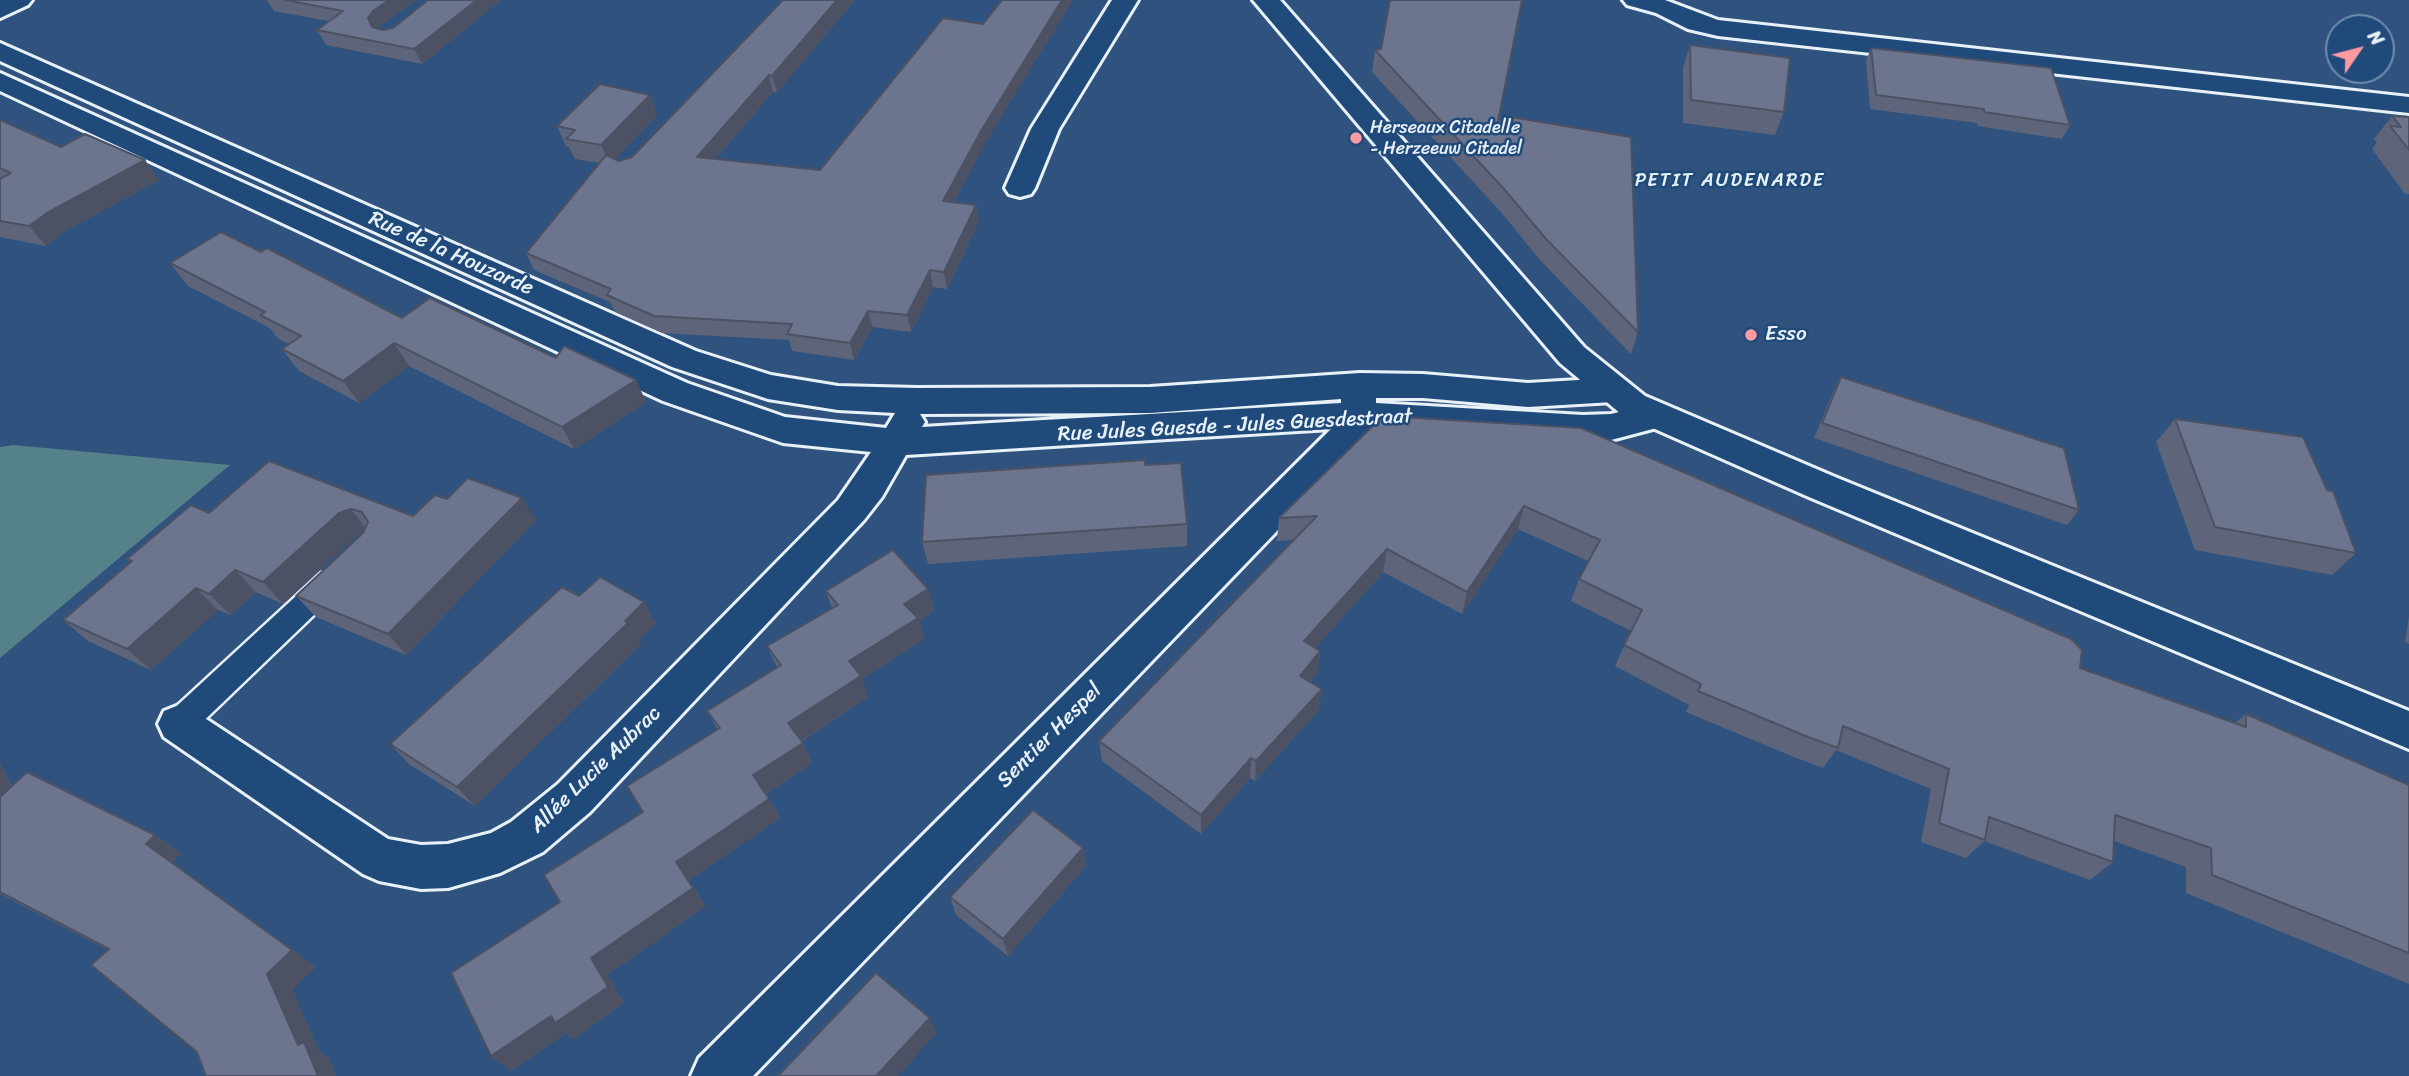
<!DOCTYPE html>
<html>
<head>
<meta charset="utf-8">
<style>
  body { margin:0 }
  #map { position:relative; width:2409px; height:1076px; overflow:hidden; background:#2f537e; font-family:Sriracha,sans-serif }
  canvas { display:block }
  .north { position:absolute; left:2325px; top:14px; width:70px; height:70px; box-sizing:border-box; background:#1f4a7a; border:2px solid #6f8dac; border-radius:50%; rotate:55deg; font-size:19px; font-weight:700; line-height:28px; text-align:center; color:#e8f1f8 }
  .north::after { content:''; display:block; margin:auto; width:24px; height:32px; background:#ff9aa2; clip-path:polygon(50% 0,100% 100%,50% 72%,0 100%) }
</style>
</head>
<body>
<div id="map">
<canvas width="2409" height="1076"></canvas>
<div class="north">N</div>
</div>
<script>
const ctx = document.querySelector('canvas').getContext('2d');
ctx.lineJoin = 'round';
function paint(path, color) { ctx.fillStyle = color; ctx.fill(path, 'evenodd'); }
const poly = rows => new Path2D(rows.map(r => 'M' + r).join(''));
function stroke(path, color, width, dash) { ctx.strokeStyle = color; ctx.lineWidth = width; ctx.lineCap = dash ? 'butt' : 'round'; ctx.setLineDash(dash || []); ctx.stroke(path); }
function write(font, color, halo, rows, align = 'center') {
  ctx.font = font + ' Sriracha,sans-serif'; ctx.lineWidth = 5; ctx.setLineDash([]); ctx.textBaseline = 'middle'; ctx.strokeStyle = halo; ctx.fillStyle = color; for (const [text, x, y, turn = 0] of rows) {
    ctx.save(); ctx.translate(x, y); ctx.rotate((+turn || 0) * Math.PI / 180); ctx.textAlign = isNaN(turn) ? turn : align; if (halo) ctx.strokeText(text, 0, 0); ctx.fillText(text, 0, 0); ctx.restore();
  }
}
paint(poly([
  [13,445,230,465,0,658,0,447]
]), '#55828a');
const lane = poly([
  [331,570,341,573,345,581,341,589,190,734,179,738,168,734,163,724,168,714,321,573,331,570]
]);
const street = poly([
  [1112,0,1138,0,1059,129,1035,188,1031,194,1020,197,1009,194,1005,188,1031,129,1112,0],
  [1623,0,1665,0,1718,20,2409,97,2409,113,1718,36,1688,29,1656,13,1627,5,1623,0],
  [0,43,696,351,771,375,838,386,917,388,1150,387,1360,373,1423,374,1528,383,1613,378,1625,381,1630,390,1625,399,1613,402,1528,407,1423,398,1376,398,1376,403,1583,415,1611,414,1655,403,1668,407,1673,416,1668,425,1611,440,1583,441,1370,428,1349,456,753,1076,691,1076,699,1058,1331,429,906,455,882,497,864,520,590,812,543,852,500,873,448,888,421,889,379,881,363,874,164,737,158,724,164,711,179,705,194,711,388,839,421,845,448,844,491,833,511,822,558,784,838,500,871,452,783,443,663,401,0,91,0,73,687,383,785,417,886,428,895,413,838,410,768,399,672,367,0,61,0,43],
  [1341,399,1341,403,922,427,925,422,920,414,1150,413,1341,399]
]);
const secondary = poly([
  [0,0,32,0,28,5,0,18,0,0],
  [1253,0,1280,0,1584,347,1645,396,1835,477,2409,711,2409,749,1809,497,1621,414,1560,363,1253,0]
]);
stroke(lane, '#e8f1f8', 5);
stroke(street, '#e8f1f8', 6);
stroke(secondary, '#e8f1f8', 6);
paint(lane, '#1f4a7a');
paint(street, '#1f4a7a');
paint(secondary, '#1f4a7a');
paint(poly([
  [267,0,416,0,380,26,378,29,383,30,393,28,428,0,501,0,422,64,326,45,317,30,329,21,274,11],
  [783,0,855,0,777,92,773,92,715,159,820,170,983,147,954,202,979,221,947,289,933,287,911,332,873,327,854,360,792,351,789,340,662,333,615,312,610,302,534,270,526,253,600,163,575,159,569,147,566,146,557,126,650,95,657,115,615,159,619,161,632,157],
  [1690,45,1784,112,1775,135,1683,123,1683,68],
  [1871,48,2070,125,2062,139,1977,126,1977,123,1870,109,1866,61],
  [1381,49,1498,121,1638,332,1631,354,1541,261,1500,211,1372,72,1375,50],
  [2392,116,2409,117,2409,194,2405,194,2372,149,2377,142,2374,139],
  [0,120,61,147,159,180,63,232,46,246,0,237],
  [261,252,402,318,636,380,646,402,574,449,409,366,359,403,299,371,282,349,289,344,277,338,270,328,188,286,170,263],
  [1841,377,2079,510,2067,525,1814,438,1833,392],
  [1383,416,2080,668,2235,723,2246,714,2409,785,2409,984,2186,893,2186,867,2114,841,2113,862,2090,880,1984,841,1966,858,1921,842,1931,789,1836,750,1823,768,1794,757,1686,712,1689,705,1615,666,1631,631,1571,601,1579,579,1588,561,1518,529,1462,614,1383,572,1315,648,1320,651,1318,672,1310,682,1319,710,1255,781,1250,778,1201,834,1102,761,1099,741,1294,540,1277,541,1279,518],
  [2175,419,2356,553,2332,575,2195,550,2156,442],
  [269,461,413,516,447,499,536,520,406,655,316,617,296,596,363,533,357,535,283,604,256,592,231,615,218,610,151,670,88,641,63,620,131,562,127,559,209,513],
  [1145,465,1187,524,1187,546,928,564,922,542],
  [928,589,934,611,919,621,924,639,862,679,868,697,802,741,812,763,766,794,780,818,689,880,706,906,607,975,624,1003,573,1039,566,1033,511,1071,491,1056,560,902,718,730,707,711,777,667,767,646,832,608,826,591],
  [579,596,656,623,638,640,641,644,475,806,409,764,390,744],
  [2409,616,2409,644,2405,642],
  [0,764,12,786,155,835,181,853,172,862,316,967,292,990,319,1051,328,1057,336,1076,206,1076,197,1052,108,950,0,894],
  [1086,866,1008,956,956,915,950,897]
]), '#5e657a');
paint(poly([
  [389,0,416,0,380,26,376,33,380,41,368,18,373,11],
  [477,0,501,0,422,64,414,49],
  [837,0,855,0,777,92,772,76],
  [1062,0,1073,0,983,147,946,218,943,201,981,131],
  [769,75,773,92,702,174,697,157],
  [650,95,657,115,610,165,601,145],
  [145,160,159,180,63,232,46,246,29,226,47,213],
  [976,205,979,221,947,289,944,272],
  [930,270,933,287,911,332,907,315],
  [868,311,873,327,854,360,850,343],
  [394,343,409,366,359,403,343,381],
  [636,380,646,402,574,449,562,427],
  [522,498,536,520,406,655,388,634],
  [1524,506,1518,529,1462,614,1467,592],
  [351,509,368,531,357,535,283,604,263,582,339,513],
  [1387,549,1383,572,1302,663,1304,641],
  [235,570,256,592,231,615,209,594],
  [196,588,218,610,151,670,127,649],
  [928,589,934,611,919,621,924,639,862,679,868,697,798,743,788,723,904,604],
  [644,602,656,623,638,640,641,644,475,806,457,787],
  [1320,651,1318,672,1297,697,1300,676],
  [1322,689,1319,710,1255,781,1256,761],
  [803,743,812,763,764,795,753,775],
  [1251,758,1250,778,1201,834,1201,815],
  [0,764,27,817,0,799],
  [769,799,780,818,689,880,706,906,607,975,624,1003,573,1039,566,1033,511,1071,491,1056,591,958,676,862],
  [155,835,181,853,172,862,316,967,292,990,319,1051,328,1057,336,1076,318,1076,298,1045,146,844],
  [1083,848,1086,866,1008,956,1003,939],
  [930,1018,937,1033,898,1076,876,1076]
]), '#4c5263');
const building = poly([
  [285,0,389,0,373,11,368,18,372,27,383,30,393,28,428,0,477,0,414,49,317,30,343,11,285,0],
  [783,0,837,0,772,76,769,75,697,157,820,170,943,18,983,24,1002,0,1062,0,981,131,943,201,976,205,944,272,930,270,907,315,868,311,850,343,787,334,792,324,654,316,607,295,611,289,526,253,606,155,619,161,632,157,783,0],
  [1390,0,1522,0,1498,121,1511,117,1631,137,1638,332,1546,239,1504,189,1375,50,1381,49,1390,0],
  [1690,45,1790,58,1784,112,1691,100,1690,45],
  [1871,48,2051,68,2070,125,1984,112,1984,109,1876,95,1871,48],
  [600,84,650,95,601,145,566,139,575,130,557,126,600,84],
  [2392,116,2409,117,2409,150,2390,126,2401,127,2392,116],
  [0,120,61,147,85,134,145,160,47,213,29,226,0,221,0,179,11,173,0,168,0,120],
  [221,232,261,252,267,248,402,318,430,298,556,358,564,346,636,380,562,427,394,343,343,381,282,349,301,336,260,315,265,312,170,263,221,232],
  [1841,377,2064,448,2079,510,1822,423,1841,377],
  [1383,416,1581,428,2071,639,2082,650,2080,668,2246,727,2246,714,2409,785,2409,953,2212,875,2211,848,2115,815,2113,862,1989,817,1985,840,1939,823,1949,769,1843,726,1838,748,1808,737,1698,691,1701,684,1624,645,1642,610,1579,579,1600,540,1524,506,1467,592,1387,549,1304,641,1320,651,1300,676,1322,689,1256,761,1251,758,1201,815,1099,741,1317,516,1279,518,1383,416],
  [2175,419,2303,437,2327,490,2333,491,2356,553,2215,527,2175,419],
  [1145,460,1145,465,1181,463,1187,524,922,542,926,475,1145,460],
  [269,461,413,516,435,495,447,499,468,478,522,498,388,634,296,596,363,533,368,522,362,512,351,509,339,513,263,582,235,570,209,594,196,588,127,649,63,620,132,561,127,559,191,505,209,513,269,461],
  [893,550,928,589,904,604,918,618,849,661,861,676,788,723,803,743,753,775,769,799,676,862,693,888,591,958,608,987,555,1023,551,1016,491,1056,451,973,560,902,544,875,643,812,627,786,720,728,707,711,781,665,767,646,838,605,826,591,893,550],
  [600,577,644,602,625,621,628,623,457,787,390,744,562,587,579,596,600,577],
  [27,772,155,835,146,844,292,950,267,974,298,1045,304,1042,318,1076,206,1076,197,1052,91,965,109,949,0,892,0,797,27,772],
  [1033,810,1083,848,1003,939,950,897,1033,810],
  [876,973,930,1018,876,1076,778,1076,876,973]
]);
paint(building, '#6d758e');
stroke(building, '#4c5263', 2);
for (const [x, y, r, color] of [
  [1356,138,7,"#ff9aa2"],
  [1751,335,7,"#ff9aa2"]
]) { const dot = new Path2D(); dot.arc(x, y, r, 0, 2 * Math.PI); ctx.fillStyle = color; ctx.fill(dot); stroke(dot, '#1f4a7a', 2.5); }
write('18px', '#e8f1f8', '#1f4a7a', [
  ["Herseaux Citadelle",1370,128],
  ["- Herzeeuw Citadel",1370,149]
], 'left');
ctx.letterSpacing = '2px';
write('19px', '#e8f1f8', '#1f4a7a', [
  ["PETIT AUDENARDE",1730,181]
]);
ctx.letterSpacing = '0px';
write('21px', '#e8f1f8', '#1f4a7a', [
  ["Rue de la Houzarde",451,254,24],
  ["Rue Jules Guesde - Jules Guesdestraat",1235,426,-3],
  ["Sentier Hespel",1050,736,-45],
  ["Allée Lucie Aubrac",596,770,-44]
]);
write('21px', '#e8f1f8', '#1f4a7a', [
  ["Esso",1765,335]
], 'left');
</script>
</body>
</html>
